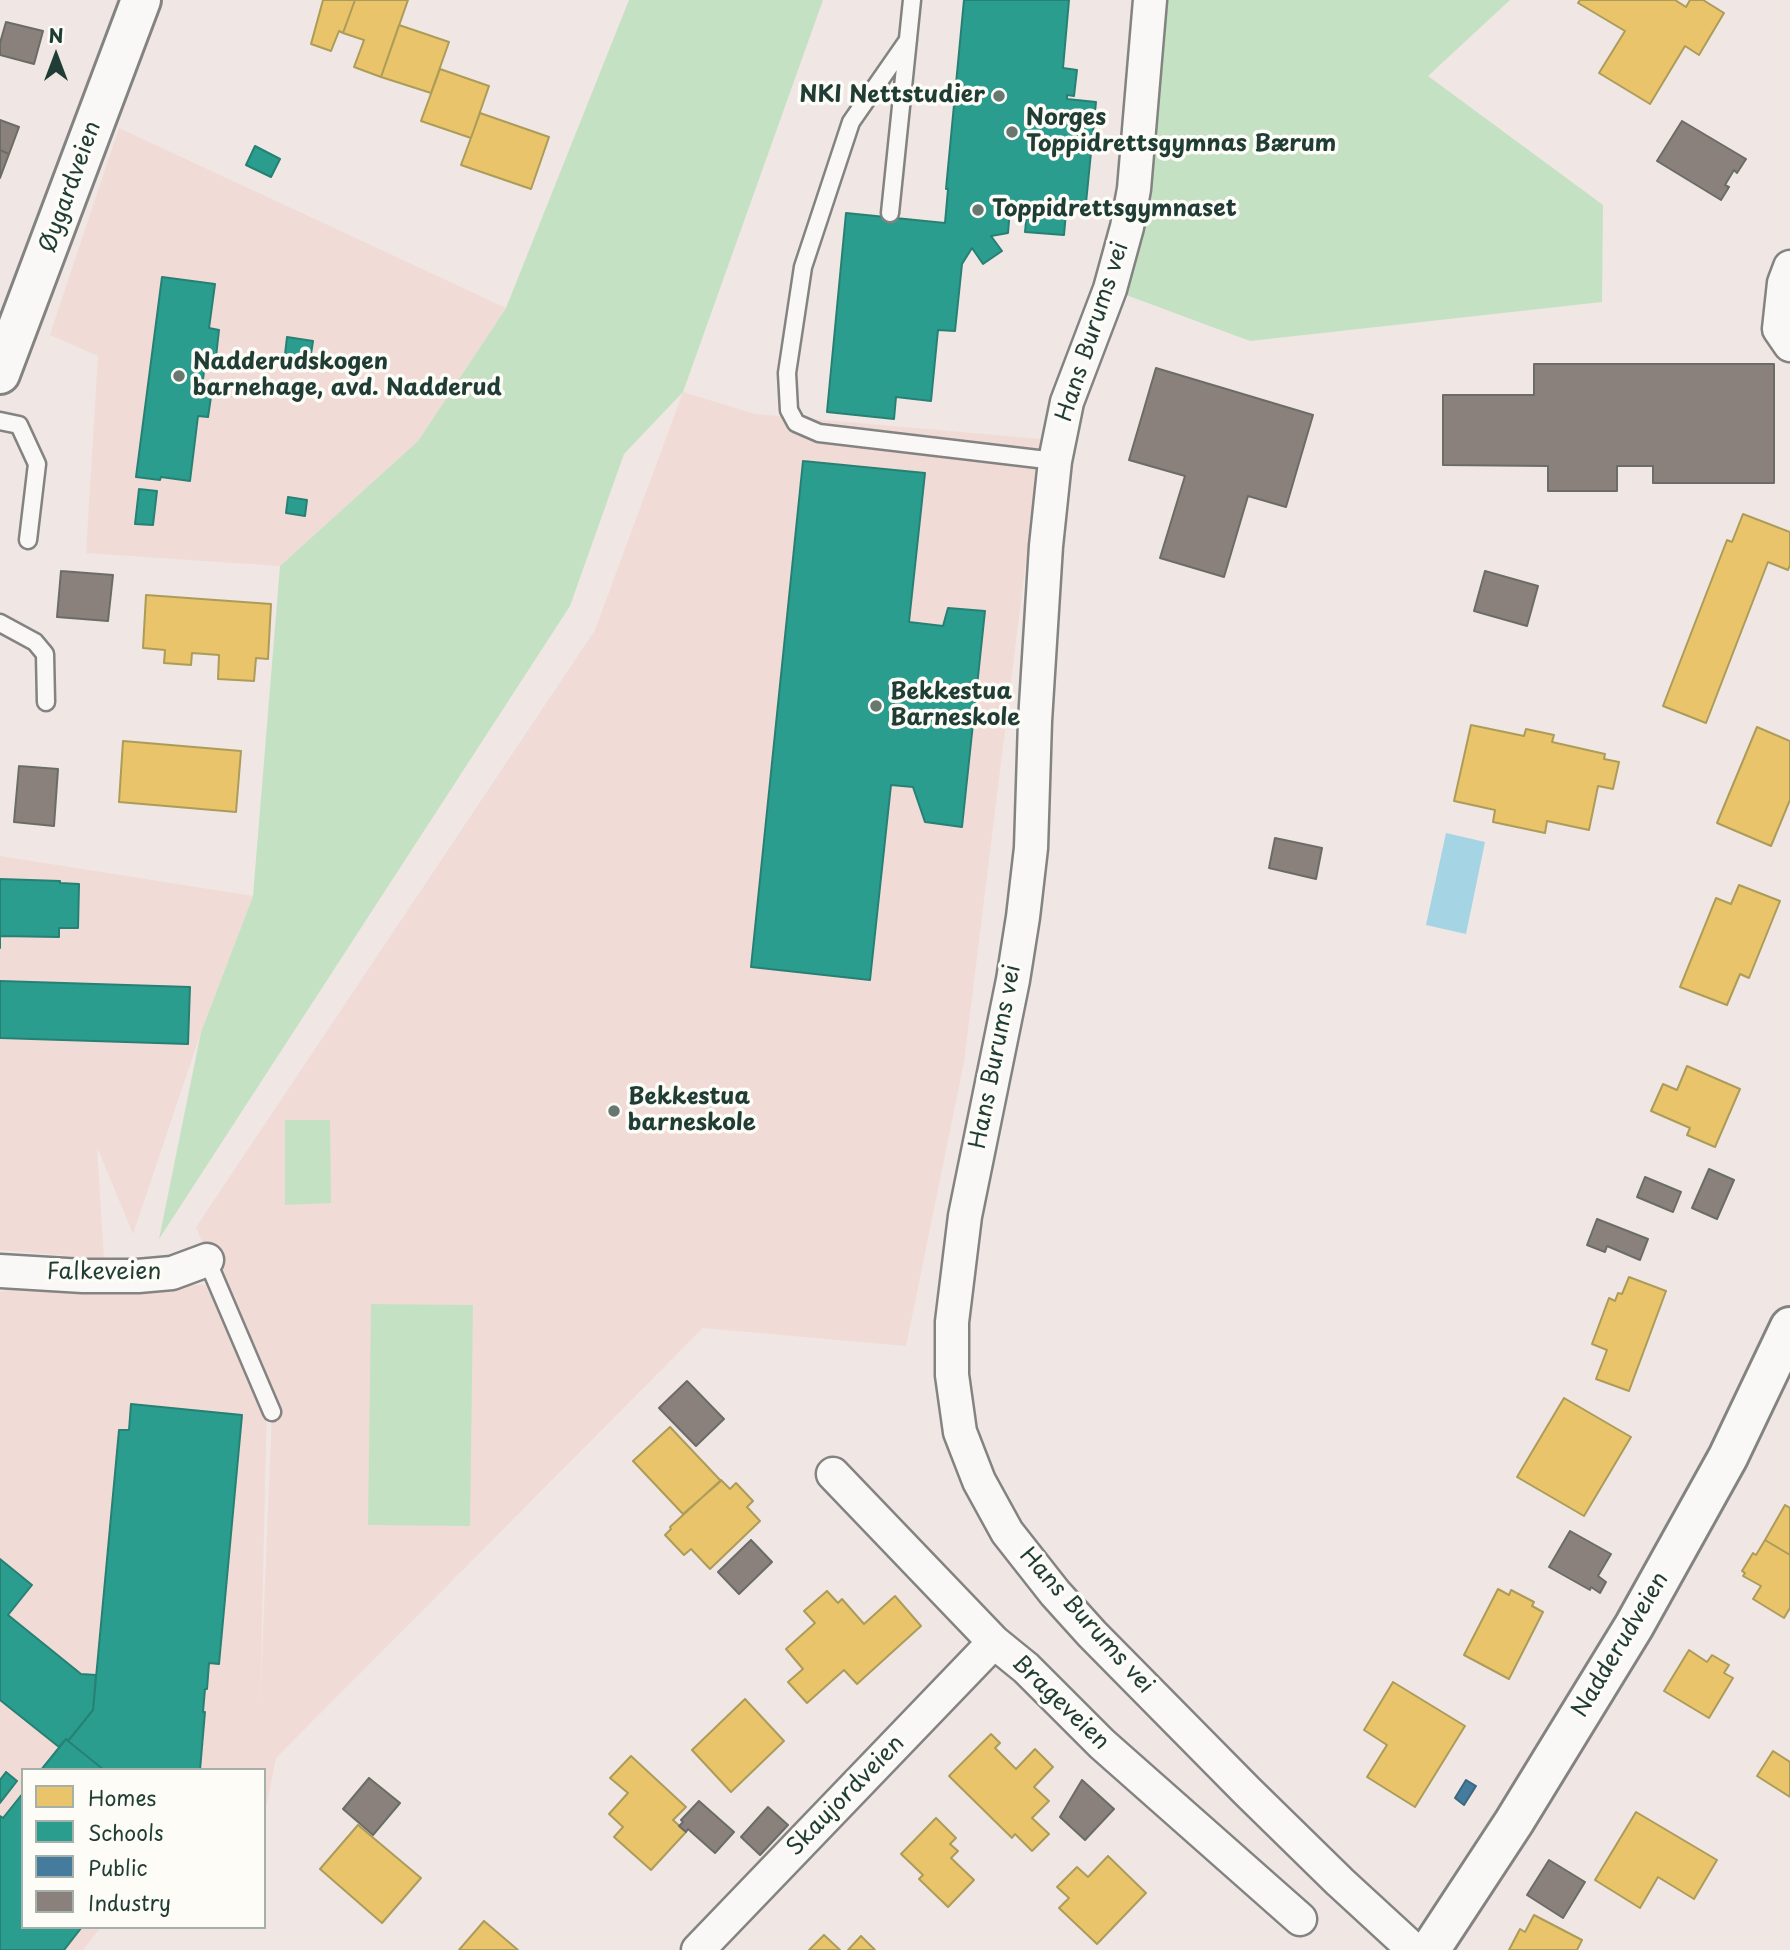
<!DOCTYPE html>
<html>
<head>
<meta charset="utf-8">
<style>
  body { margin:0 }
  #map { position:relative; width:1790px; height:1950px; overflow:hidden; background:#f0e6e3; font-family:"Playpen Sans",sans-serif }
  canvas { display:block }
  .legend { position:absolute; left:21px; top:1768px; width:245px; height:161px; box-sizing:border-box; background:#fdfcf7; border:2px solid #a4b0a9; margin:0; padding:9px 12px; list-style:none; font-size:21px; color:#1f3d34 }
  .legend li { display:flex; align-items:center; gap:14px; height:35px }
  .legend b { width:35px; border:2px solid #a4b0a9 }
  .north { position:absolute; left:21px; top:21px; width:70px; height:70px; -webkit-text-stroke:5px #fdfcf7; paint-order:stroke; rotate:0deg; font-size:19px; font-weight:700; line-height:28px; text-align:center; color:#1f3d34 }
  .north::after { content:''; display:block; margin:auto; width:24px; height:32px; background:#1f3d34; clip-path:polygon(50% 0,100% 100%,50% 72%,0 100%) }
</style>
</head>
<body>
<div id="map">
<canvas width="1790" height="1950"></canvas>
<ul class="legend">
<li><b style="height:19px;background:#e9c46a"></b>Homes</li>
<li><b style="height:19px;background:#2a9d8f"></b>Schools</li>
<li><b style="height:19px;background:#457b9d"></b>Public</li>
<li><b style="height:19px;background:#8a817c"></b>Industry</li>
</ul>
<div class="north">N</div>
</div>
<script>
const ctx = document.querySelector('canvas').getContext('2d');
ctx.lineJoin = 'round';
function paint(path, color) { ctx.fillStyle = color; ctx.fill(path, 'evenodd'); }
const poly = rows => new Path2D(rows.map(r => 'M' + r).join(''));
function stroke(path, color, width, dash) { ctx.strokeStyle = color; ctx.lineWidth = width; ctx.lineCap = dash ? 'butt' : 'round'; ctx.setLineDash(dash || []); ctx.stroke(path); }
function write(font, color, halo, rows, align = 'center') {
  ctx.font = font + ' "Playpen Sans",sans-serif'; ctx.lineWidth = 7; ctx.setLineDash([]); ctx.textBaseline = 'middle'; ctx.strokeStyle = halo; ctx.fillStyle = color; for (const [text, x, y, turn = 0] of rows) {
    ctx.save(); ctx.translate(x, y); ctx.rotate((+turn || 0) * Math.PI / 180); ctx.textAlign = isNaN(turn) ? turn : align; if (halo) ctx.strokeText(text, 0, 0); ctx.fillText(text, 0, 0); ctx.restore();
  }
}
paint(poly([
  [119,128,506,308,418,441,280,566,86,553,98,356,50,335],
  [683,392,755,414,1041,439,964,1062,906,1346,703,1328,276,1758,264,1818,264,1770,23,1770,23,1927,101,1927,83,1950,0,1950,0,1292,32,1280,205,1285,265,1395,196,1227,595,630],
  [267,1401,272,1412,260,1707],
  [0,856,253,896,201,1032,133,1234,97,1147,104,1259,0,1250]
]), '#f1dbd6');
paint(poly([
  [629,0,823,0,683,392,624,454,570,606,159,1239,201,1032,253,896,280,566,418,441,506,308],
  [1148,0,1510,0,1428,76,1603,205,1602,302,1250,341,1110,289],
  [285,1120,330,1120,331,1203,285,1205],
  [371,1304,473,1305,470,1526,368,1525]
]), '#c4e2c3');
paint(poly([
  [1446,833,1485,842,1466,934,1426,925]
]), '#a5d4e5');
const homes = poly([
  [323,0,355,0,343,33,339,31,331,51,311,44,323,0],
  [355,0,408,0,381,77,354,67,364,40,343,33,355,0],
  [1580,0,1675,0,1686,7,1690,0,1703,0,1724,13,1699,55,1685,46,1650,104,1599,73,1625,31,1578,3,1580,0],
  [399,25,449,42,431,93,381,77,399,25],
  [440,69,489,86,471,138,421,121,440,69],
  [480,113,549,137,531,189,461,165,480,113],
  [1743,514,1790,532,1790,565,1788,570,1768,562,1706,723,1663,706,1727,540,1732,542,1743,514],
  [146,595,271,604,268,659,256,658,254,681,218,679,219,655,192,653,191,665,164,663,165,650,143,648,146,595],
  [1471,725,1524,736,1526,729,1554,735,1552,742,1605,754,1604,759,1619,762,1613,789,1598,786,1589,830,1547,821,1545,833,1493,822,1495,810,1454,801,1471,725],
  [1757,727,1790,741,1790,800,1771,846,1717,823,1757,727],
  [123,741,241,751,236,812,119,802,123,741],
  [1739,885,1780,901,1749,978,1740,974,1727,1005,1680,987,1716,898,1731,904,1739,885],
  [1687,1066,1740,1089,1715,1147,1687,1135,1690,1128,1651,1111,1663,1084,1677,1090,1687,1066],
  [1629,1277,1666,1291,1629,1391,1596,1379,1607,1350,1592,1344,1609,1298,1615,1301,1618,1293,1622,1294,1629,1277],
  [1564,1398,1631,1437,1584,1516,1517,1477,1564,1398],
  [670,1427,721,1481,683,1514,633,1461,670,1427],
  [721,1480,730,1489,736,1483,753,1501,747,1507,760,1521,710,1569,691,1549,684,1555,665,1535,671,1529,670,1527,721,1480],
  [1785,1505,1790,1508,1790,1555,1765,1540,1785,1505],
  [1765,1540,1790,1555,1790,1608,1784,1618,1753,1599,1761,1586,1743,1576,1745,1573,1742,1571,1753,1553,1756,1555,1765,1540],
  [1498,1589,1509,1595,1511,1590,1534,1602,1532,1606,1543,1612,1509,1679,1464,1655,1498,1589],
  [827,1591,838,1603,842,1599,864,1624,895,1596,921,1626,857,1684,844,1670,807,1703,788,1682,803,1669,786,1649,815,1623,804,1611,827,1591],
  [1689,1650,1707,1662,1712,1655,1729,1665,1724,1673,1733,1678,1709,1718,1664,1691,1689,1650],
  [1393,1682,1465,1726,1415,1807,1367,1777,1387,1745,1364,1730,1393,1682],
  [745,1699,784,1741,731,1792,692,1750,745,1699],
  [991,1734,1000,1743,995,1748,1016,1769,1035,1749,1053,1767,1034,1787,1049,1801,1032,1818,1049,1834,1032,1851,1015,1834,1012,1838,949,1776,991,1734],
  [1773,1751,1790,1762,1790,1797,1757,1776,1773,1751],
  [631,1756,686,1807,673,1820,686,1832,651,1870,614,1837,623,1827,609,1814,628,1793,610,1778,631,1756],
  [1636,1812,1717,1860,1694,1899,1658,1877,1640,1908,1595,1880,1636,1812],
  [936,1818,956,1838,950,1844,958,1851,951,1858,974,1880,948,1907,919,1879,923,1875,901,1854,936,1818],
  [358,1825,421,1878,382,1923,320,1869,358,1825],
  [1108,1856,1146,1893,1097,1944,1059,1908,1069,1898,1057,1887,1077,1867,1088,1877,1108,1856],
  [1534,1915,1582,1940,1577,1950,1509,1950,1520,1929,1525,1932,1534,1915],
  [484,1921,518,1950,459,1950,484,1921],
  [824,1935,840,1950,809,1950,824,1935],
  [861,1936,875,1950,848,1950,861,1936]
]);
paint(homes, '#e9c46a');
stroke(homes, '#ac9c5a', 2);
const schools = poly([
  [964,0,1069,0,1063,68,1077,70,1074,96,1067,95,1067,99,1096,102,1086,203,1067,201,1064,235,1025,232,1027,211,1010,209,1008,233,991,236,1002,251,983,264,972,248,962,264,955,331,938,330,931,401,896,397,894,419,827,412,846,213,945,223,948,189,946,189,964,0],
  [255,146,280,159,271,177,246,165,255,146],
  [162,277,215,284,209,328,219,330,216,357,206,355,202,388,212,390,208,417,198,416,190,481,161,477,160,480,136,477,162,277],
  [287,337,313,341,309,367,284,363,287,337],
  [803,461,925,473,909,622,943,626,948,608,985,611,962,827,925,822,913,787,891,785,870,980,751,967,803,461],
  [139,489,157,491,153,525,135,524,139,489],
  [288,497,307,500,305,516,286,513,288,497],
  [0,879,60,881,60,883,79,884,78,928,59,928,59,937,0,936,0,948,0,879],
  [0,981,190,987,188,1044,0,1038,0,981],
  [131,1404,242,1415,219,1664,209,1663,207,1689,205,1689,203,1712,205,1712,200,1770,104,1770,68,1741,93,1710,119,1430,129,1430,131,1404],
  [0,1559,32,1585,8,1615,81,1674,96,1675,93,1710,68,1741,66,1739,59,1747,0,1700,0,1559],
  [66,1739,68,1741,104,1770,41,1770,66,1739],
  [6,1772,17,1781,0,1803,0,1780,6,1772],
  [23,1793,23,1927,82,1927,64,1950,0,1950,0,1816,3,1818,23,1793]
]);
paint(schools, '#2a9d8f');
stroke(schools, '#278074', 2);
const public = poly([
  [1466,1780,1476,1786,1464,1805,1455,1798,1466,1780]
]);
paint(public, '#457b9d');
stroke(public, '#3a687e', 2);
const industry = poly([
  [6,22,43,31,34,64,0,55,0,43,6,22],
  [0,120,19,127,9,154,0,150,0,120],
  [1682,121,1746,159,1737,173,1734,170,1725,185,1729,187,1721,200,1657,161,1682,121],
  [0,150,9,154,0,178,0,150],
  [1534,364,1774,364,1774,483,1653,483,1653,466,1617,466,1617,491,1548,491,1548,466,1443,465,1443,395,1534,395,1534,364],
  [1156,368,1313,415,1286,507,1248,496,1224,577,1160,558,1185,476,1129,460,1156,368],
  [61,571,113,575,108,621,57,617,61,571],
  [1485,571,1538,586,1527,626,1474,611,1485,571],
  [19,766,58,769,54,826,14,822,19,766],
  [1275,838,1322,848,1316,879,1269,868,1275,838],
  [1709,1169,1734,1180,1717,1219,1692,1208,1709,1169],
  [1645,1177,1681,1192,1673,1212,1637,1197,1645,1177],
  [1597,1219,1648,1239,1640,1260,1607,1246,1605,1252,1587,1245,1597,1219],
  [687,1381,724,1419,696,1446,659,1408,687,1381],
  [1570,1531,1611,1554,1598,1576,1606,1582,1600,1593,1591,1587,1590,1590,1549,1567,1570,1531],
  [751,1540,772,1562,739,1594,718,1572,751,1540],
  [369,1778,400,1803,373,1835,343,1809,369,1778],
  [1082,1780,1114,1809,1085,1840,1060,1817,1082,1780],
  [699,1801,734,1832,715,1853,688,1829,686,1832,679,1826,683,1822,681,1820,699,1801],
  [768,1807,788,1825,760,1855,741,1837,768,1807],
  [1549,1860,1585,1882,1563,1918,1527,1895,1549,1860]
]);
paint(industry, '#8a817c');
stroke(industry, '#6a6d66', 2);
const lane = poly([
  [908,40,851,122,803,267,787,373,789,410,796,423,819,433,1055,461],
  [890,213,912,0],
  [0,421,19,425,37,464,28,540],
  [0,623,35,642,45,654,46,702],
  [207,1260,272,1412]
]);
const street = poly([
  [1150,0,1134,189,1127,227,1110,289,1067,402,1055,461,1046,546,1035,721,1031,848,1023,917,1013,980,965,1216,952,1322,952,1375,960,1432,979,1481,1007,1532,1055,1593,1092,1634,1247,1791,1340,1882,1414,1950],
  [1790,267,1784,283,1779,329,1790,345],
  [0,1271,83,1276,138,1276,172,1273,207,1260],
  [833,1474,994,1642,1026,1668,1102,1744,1300,1919],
  [698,1950,994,1642]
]);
const secondary = poly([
  [0,374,141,0],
  [1430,1950,1514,1822,1634,1626,1728,1457,1790,1327]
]);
stroke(lane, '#838481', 21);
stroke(street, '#838481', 37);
stroke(secondary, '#838481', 44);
stroke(lane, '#f9f8f6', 16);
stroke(street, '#f9f8f6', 32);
stroke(secondary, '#f9f8f6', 38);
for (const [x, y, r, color] of [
  [999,96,7,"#687871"],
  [1012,132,7,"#687871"],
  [978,210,7,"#687871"],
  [179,376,7,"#687871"],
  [876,706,7,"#687871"],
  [614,1111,7,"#687871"]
]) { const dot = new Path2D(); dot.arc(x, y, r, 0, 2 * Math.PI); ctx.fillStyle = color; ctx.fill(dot); stroke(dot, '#fdfcf7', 2.5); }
write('bold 23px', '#1f3d34', '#fdfcf7', [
  ["NKI Nettstudier",985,96,"right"],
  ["Norges",1026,119],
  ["Toppidrettsgymnas Bærum",1026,145],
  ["Toppidrettsgymnaset",992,210],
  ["Nadderudskogen",193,363],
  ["barnehage, avd. Nadderud",193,389],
  ["Bekkestua",890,693],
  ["Barneskole",890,719],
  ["Bekkestua",628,1098],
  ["barneskole",628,1124]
], 'left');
write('23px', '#1f3d34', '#fdfcf7', [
  ["Øygardveien",71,187,-70],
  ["Hans Burums vei",1093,332,-72],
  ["Hans Burums vei",996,1057,-79],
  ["Falkeveien",104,1273],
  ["Hans Burums vei",1086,1621,48],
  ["Nadderudveien",1621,1645,-59],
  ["Brageveien",1060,1703,44],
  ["Skaujordveien",846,1796,-46]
]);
</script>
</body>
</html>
